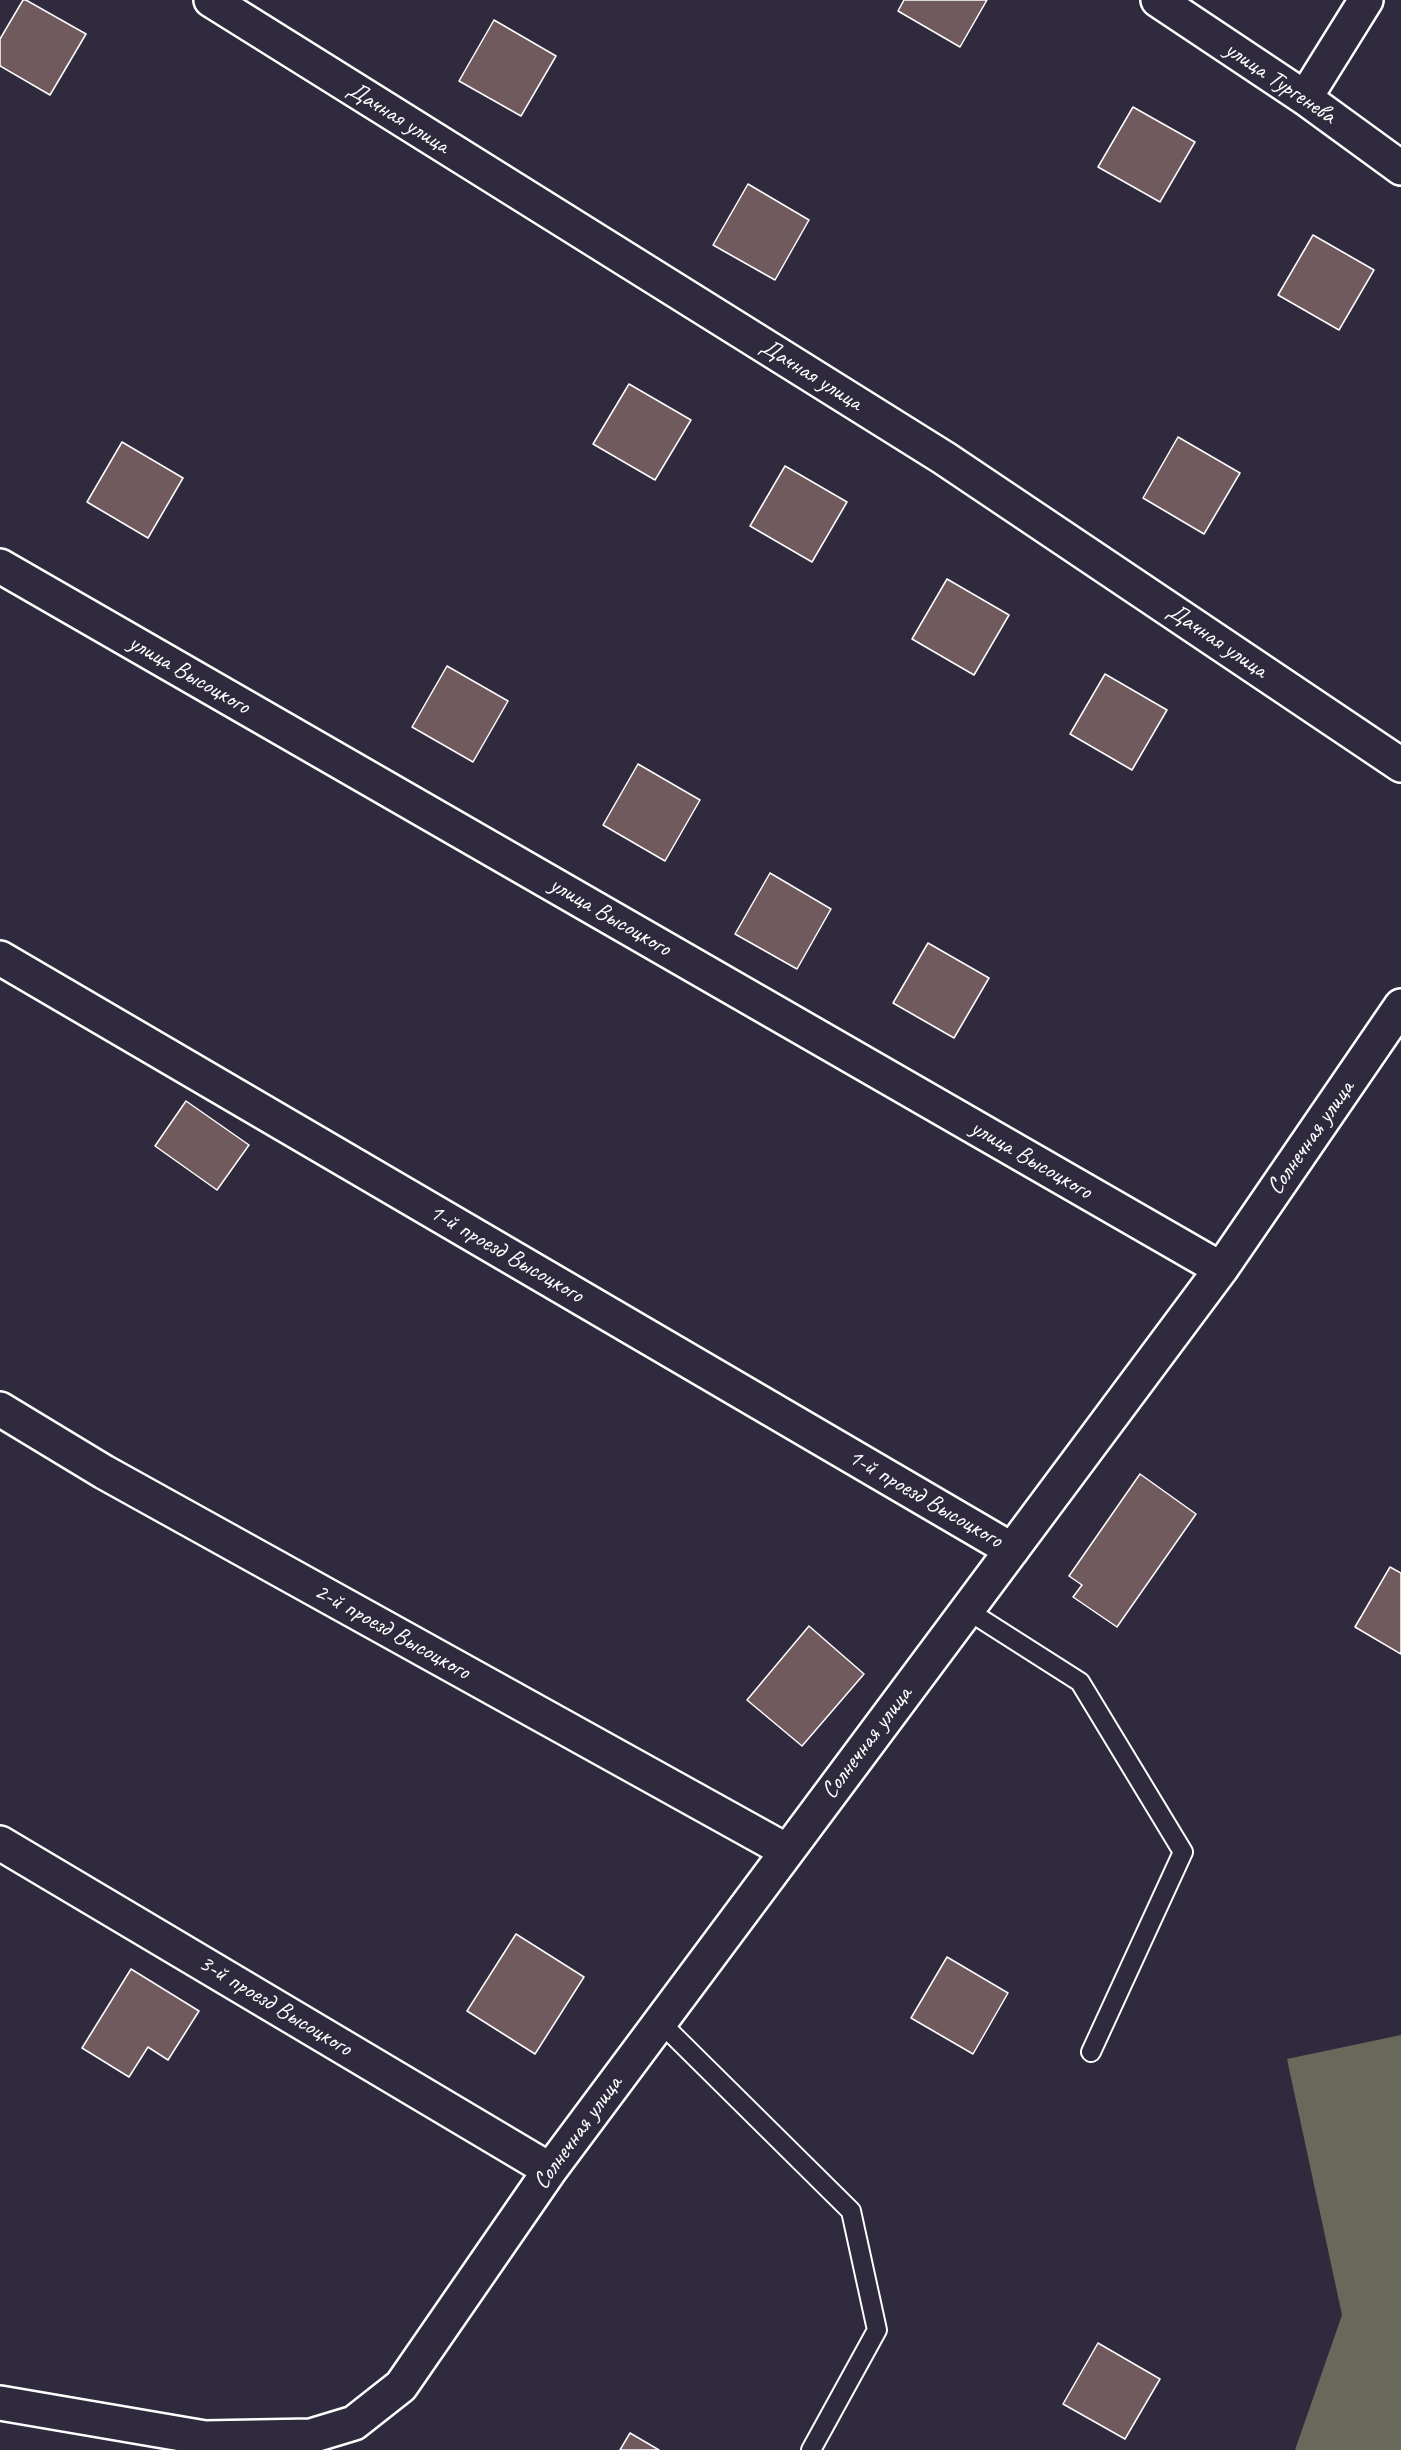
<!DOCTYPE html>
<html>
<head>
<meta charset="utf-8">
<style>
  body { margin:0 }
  canvas { display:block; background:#2f2a3d }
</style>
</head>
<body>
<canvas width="1401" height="2450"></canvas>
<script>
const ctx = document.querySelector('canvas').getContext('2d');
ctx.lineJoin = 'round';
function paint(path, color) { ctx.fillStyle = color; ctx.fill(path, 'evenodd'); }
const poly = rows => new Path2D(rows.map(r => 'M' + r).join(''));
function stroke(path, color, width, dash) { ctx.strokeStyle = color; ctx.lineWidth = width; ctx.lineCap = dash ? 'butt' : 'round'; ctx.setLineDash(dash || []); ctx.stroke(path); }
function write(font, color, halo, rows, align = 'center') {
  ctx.font = font + ' Caveat,sans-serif'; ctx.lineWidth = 5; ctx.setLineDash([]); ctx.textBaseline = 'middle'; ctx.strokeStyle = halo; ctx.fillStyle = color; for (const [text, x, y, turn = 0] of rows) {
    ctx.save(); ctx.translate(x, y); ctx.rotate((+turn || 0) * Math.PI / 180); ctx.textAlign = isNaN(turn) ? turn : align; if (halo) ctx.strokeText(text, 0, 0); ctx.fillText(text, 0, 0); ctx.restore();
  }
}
paint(poly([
  [1401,2035,1401,2450,1295,2450,1342,2315,1287,2059]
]), '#68695a');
const building = poly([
  [23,0,26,0,86,34,50,95,0,66,0,39,23,0],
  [904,0,987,0,960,47,898,11,904,0],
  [494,20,556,56,521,116,459,81,494,20],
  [1133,107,1195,142,1160,202,1098,167,1133,107],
  [748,184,809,220,775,280,713,245,748,184],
  [1313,235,1374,270,1339,330,1278,295,1313,235],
  [629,384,691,420,655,480,593,444,629,384],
  [1178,437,1240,473,1204,534,1143,498,1178,437],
  [122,442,183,478,148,538,87,502,122,442],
  [785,466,847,502,812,562,750,526,785,466],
  [947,579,1009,615,974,675,912,639,947,579],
  [447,666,508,701,473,762,412,727,447,666],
  [1105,674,1167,710,1132,770,1070,734,1105,674],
  [638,764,700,800,665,861,603,825,638,764],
  [770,873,831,909,797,969,735,934,770,873],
  [928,943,989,978,954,1038,893,1003,928,943],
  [186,1101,249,1145,217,1190,155,1146,186,1101],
  [1140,1474,1196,1514,1117,1627,1073,1597,1082,1585,1069,1576,1140,1474],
  [1390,1567,1401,1573,1401,1654,1355,1627,1390,1567],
  [809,1626,864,1674,802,1746,747,1700,809,1626],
  [516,1934,584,1977,535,2054,467,2011,516,1934],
  [947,1957,1008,1993,973,2054,911,2018,947,1957],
  [131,1969,199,2011,168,2060,148,2047,129,2077,82,2048,131,1969],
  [1098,2343,1160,2379,1125,2439,1063,2404,1098,2343],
  [630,2433,659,2450,620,2450,630,2433]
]);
paint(building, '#705a5e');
stroke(building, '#fff', 1.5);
const lane = poly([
  [967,1610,1080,1682,1183,1852,1091,2052],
  [660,2022,851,2211,877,2330,811,2450]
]);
const street = poly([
  [211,0,944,458,1401,765],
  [1158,0,1305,98,1401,168],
  [1305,98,1366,0],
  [0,566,1221,1269],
  [0,958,1012,1550],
  [0,1409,104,1472,787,1851],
  [0,1843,550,2170],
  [0,2403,205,2438,311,2436,354,2423,401,2386,550,2170,1221,1269,1401,1006]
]);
stroke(lane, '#fff', 22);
stroke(street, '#fff', 38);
stroke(lane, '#2f2a3d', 18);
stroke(street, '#2f2a3d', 33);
write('24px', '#fff', '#2f2a3d', [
  ["улица Тургенева",1280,83,34],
  ["Дачная улица",398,118,32],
  ["Дачная улица",811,375,32],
  ["Дачная улица",1217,641,34],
  ["улица Высоцкого",189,675,30],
  ["улица Высоцкого",610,917,30],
  ["Солнечная улица",1311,1138,-55],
  ["улица Высоцкого",1031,1160,30],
  ["1-й проезд Высоцкого",506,1254,30],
  ["1-й проезд Высоцкого",925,1499,30],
  ["2-й проезд Высоцкого",392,1632,29],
  ["Солнечная улица",867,1743,-53],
  ["3-й проезд Высоцкого",275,2006,31],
  ["Солнечная улица",578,2133,-54]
]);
</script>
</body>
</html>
